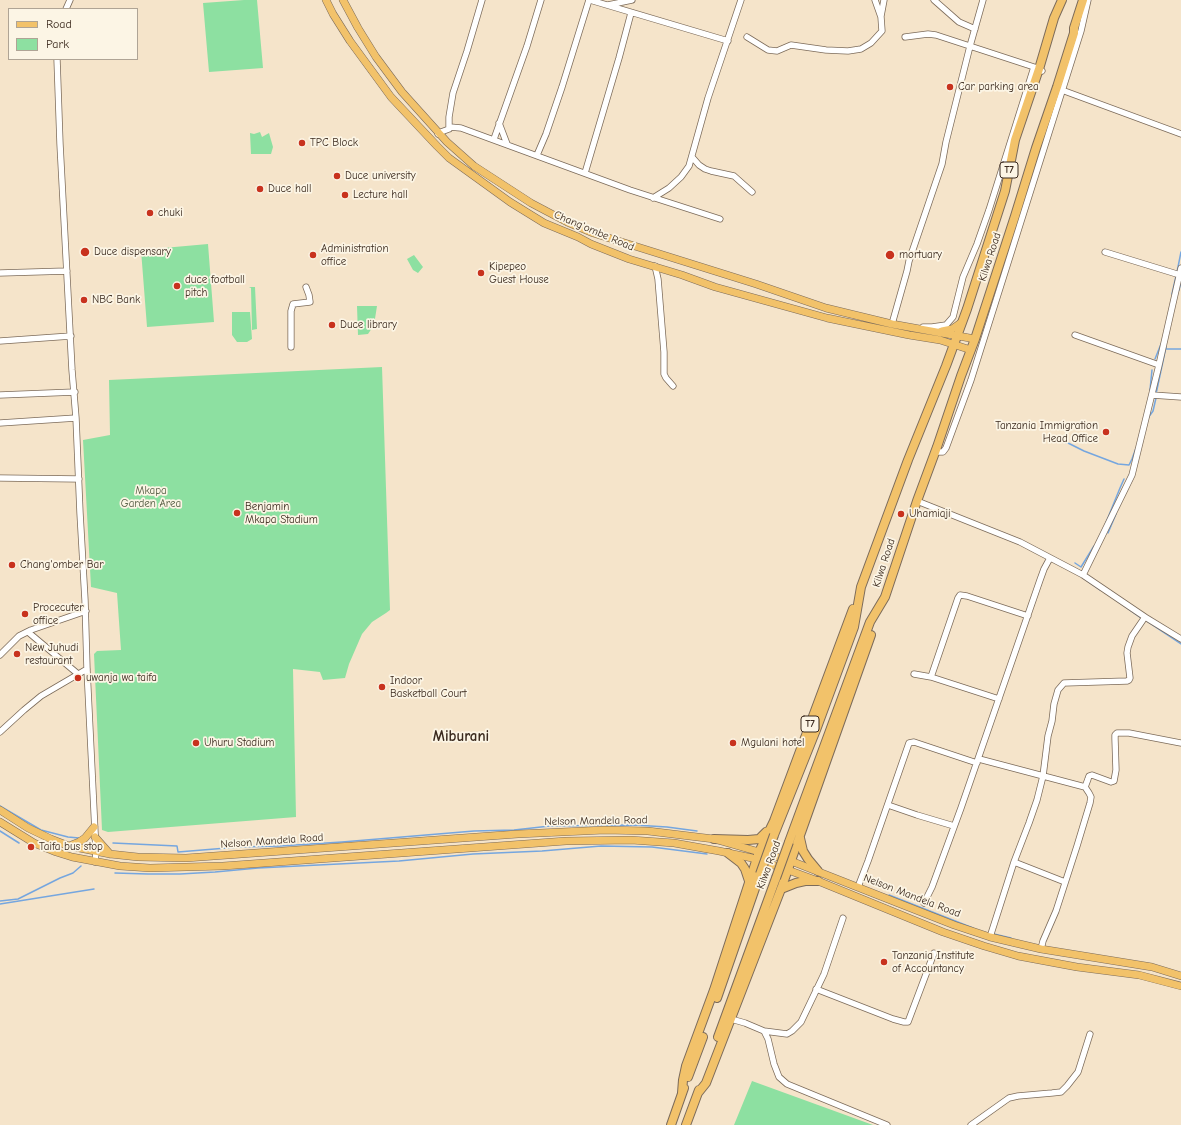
<!DOCTYPE html>
<html>
<head>
<meta charset="utf-8">
<style>
  body { margin:0 }
  #map { position:relative; width:1181px; height:1125px; overflow:hidden; background:#f5e4ca; font-family:"Comic Neue",sans-serif }
  canvas { display:block }
  .legend { position:absolute; left:8px; top:8px; width:130px; height:52px; box-sizing:border-box; background:#fcf5e5; border:1px solid #afa495; margin:0; padding:5px 7px; list-style:none; font-size:12px; color:#3b2a1e }
  .legend li { display:flex; align-items:center; gap:8px; height:20px }
  .legend b { width:20px; border:1px solid #afa495 }
</style>
</head>
<body>
<div id="map">
<canvas width="1181" height="1125"></canvas>
<ul class="legend">
<li><b style="height:5px;background:#f2c26a"></b>Road</li>
<li><b style="height:11px;background:#8de0a1"></b>Park</li>
</ul>
</div>
<script>
const ctx = document.querySelector('canvas').getContext('2d');
ctx.lineJoin = 'round';
function paint(path, color) { ctx.fillStyle = color; ctx.fill(path, 'evenodd'); }
const poly = rows => new Path2D(rows.map(r => 'M' + r).join(''));
function stroke(path, color, width, dash) { ctx.strokeStyle = color; ctx.lineWidth = width; ctx.lineCap = dash ? 'butt' : 'round'; ctx.setLineDash(dash || []); ctx.stroke(path); }
function write(font, color, halo, rows, align = 'center') {
  ctx.font = font + ' "Comic Neue",sans-serif'; ctx.lineWidth = 3.5; ctx.setLineDash([]); ctx.textBaseline = 'middle'; ctx.strokeStyle = halo; ctx.fillStyle = color; for (const [text, x, y, turn = 0] of rows) {
    ctx.save(); ctx.translate(x, y); ctx.rotate((+turn || 0) * Math.PI / 180); ctx.textAlign = isNaN(turn) ? turn : align; if (halo) ctx.strokeText(text, 0, 0); ctx.fillText(text, 0, 0); ctx.restore();
  }
}
paint(poly([
  [244,0,257,0,263,68,209,72,203,3],
  [260,132,262,137,269,133,273,147,271,154,251,154,250,133,254,134],
  [208,244,214,322,147,327,141,250],
  [414,255,423,267,418,273,413,270,407,259],
  [249,287,255,287,257,329,252,330,251,288],
  [357,306,377,306,374,325,368,334,358,335],
  [232,312,250,312,252,339,247,342,237,342,232,335],
  [382,367,390,610,386,613,372,622,362,634,349,664,345,678,323,680,320,672,293,669,296,817,108,832,102,830,94,654,97,651,121,650,117,593,91,587,83,440,110,435,109,380],
  [752,1081,873,1125,734,1125]
]), '#8de0a1');
stroke(poly([
  [1177,272,1181,252],
  [1179,290,1181,282],
  [1172,294,1176,276],
  [1166,349,1181,349],
  [1155,359,1161,344],
  [1150,390,1152,370],
  [1156,394,1166,347],
  [1148,418,1153,411,1156,398],
  [1054,440,1068,443,1084,451,1118,464,1129,465,1132,459,1136,448],
  [1105,525,1120,488,1124,479],
  [1108,533,1116,514],
  [1075,563,1081,567,1094,546],
  [1080,576,1100,590],
  [1107,594,1141,618],
  [1145,620,1181,644],
  [0,806,41,830,68,837,79,838],
  [0,831,19,843],
  [113,843,177,846,178,852,239,847,280,846,342,842,474,831,514,830,550,826,634,825,667,827,697,831],
  [115,873,148,874,180,874,215,872,258,868,399,861,473,854,542,851,601,846,652,847,707,854],
  [889,895,973,928],
  [0,901,18,899,60,878,73,873,81,866],
  [0,904,94,889],
  [994,934,1011,938]
]), '#75a6df', 1.5);
const minor = poly([
  [590,0,728,41],
  [934,0,959,22,975,29],
  [608,5,632,0],
  [66,9,70,0],
  [881,16,884,0],
  [747,37,768,50,777,51,791,45,826,50,848,51,861,49,871,43,882,31,881,17,875,0],
  [905,37,928,34,936,35,1034,67],
  [57,59,60,144,72,370,76,418,80,513,85,600,87,669,96,852,95,862],
  [1059,89,1181,134],
  [499,123,507,144],
  [449,129,449,117,453,93,467,51,482,0],
  [438,134,441,132,449,129,450,127,461,128,630,190,720,219],
  [494,139,527,46,541,0],
  [537,155,546,134,562,87,589,0],
  [692,157,699,165,705,169,711,171,734,176,752,192],
  [585,173,619,58,631,13],
  [653,198,669,188,681,177,689,166,708,98,741,0],
  [1105,252,1180,275],
  [655,266,658,279,664,352,664,374,666,378,673,386],
  [0,273,67,271],
  [892,324,907,271,909,261,942,164,946,142,970,46,983,0],
  [923,327,932,327,946,325,953,317,963,277,977,244,989,210,1034,67,1042,71],
  [1075,335,1159,365],
  [0,341,71,336],
  [291,347,291,311,293,304,310,302,309,295,306,287],
  [0,395,75,392],
  [1152,395,1181,397],
  [0,423,76,418],
  [935,452,943,452,946,448,971,380,1081,31,1088,0],
  [0,478,79,479],
  [917,501,1020,542,1083,575,1145,617,1181,639],
  [1083,575,1132,475,1159,365,1181,268],
  [28,632,78,674],
  [0,655,19,636,31,630,86,611],
  [914,674,931,677,999,699],
  [931,677,958,598,960,595,967,596,1028,616],
  [0,732,24,710,41,696,87,669],
  [979,759,1085,787,1089,793,1091,797,1090,803,1077,846,1056,911,1043,941,1041,949],
  [1085,787,1088,779,1089,776,1092,775,1111,782,1114,781,1116,770,1115,739,1115,735,1117,733,1129,733,1181,743],
  [888,805,917,815,954,826],
  [1014,862,1065,882],
  [858,887,868,861,909,743,914,742,977,763],
  [924,903,932,887,961,808,1040,580,1044,569,1050,558],
  [990,937,1014,862,1029,823,1037,800,1043,776,1048,736,1052,721,1054,704,1058,690,1064,683,1127,681,1129,680,1130,678,1127,653,1128,647,1132,636,1145,617],
  [816,989,893,1019,904,1022,908,1022,934,953],
  [731,1019,745,1023,764,1031,768,1039,774,1064,779,1077,787,1084,887,1125],
  [764,1031,787,1034,792,1031,801,1022,824,974,843,918],
  [971,1125,1009,1098,1018,1096,1052,1093,1061,1092,1067,1086,1078,1072,1090,1034]
]);
const major = poly([
  [326,0,333,14,350,41,391,97,437,146,449,158,510,202,544,223,578,237,591,244,629,259,682,275,715,287,827,318,909,335,940,340,971,350],
  [343,0,358,28,376,57,402,92,447,142,474,166,531,203,567,222,593,233,756,284,826,308,892,324,975,339],
  [942,331,952,329,962,322],
  [0,810,28,828,51,839,69,846,110,854,138,857,186,858,518,834,605,830,648,831,714,839,791,861,954,925,990,937,1041,949,1152,967,1181,976],
  [0,822,34,843,56,852,72,857,120,866,150,868,223,866,566,841,631,840,674,843,719,851,752,858,788,870,818,881,943,932,984,946,1018,956,1077,967,1139,975,1181,986],
  [95,837,110,854],
  [69,846,79,842,85,838,94,827]
]);
const highway = poly([
  [774,835,816,730,854,627,861,587,908,460,946,366,967,309,1005,191,1015,140,1039,69,1054,18,1062,0],
  [800,838,803,851,808,859,818,871],
  [714,839,748,840,759,839,766,832],
  [789,842,870,622,885,597,917,501,937,447,961,376,975,339,1015,216,1036,148,1057,87,1074,33,1074,28,1083,0],
  [728,853,741,863,745,869,749,881],
  [781,889,796,883,805,881,818,881],
  [717,998,760,874],
  [718,1037,776,878],
  [688,1077,703,1037],
  [682,1093,683,1080,686,1066,714,990,759,852,774,821,853,609],
  [698,1093,706,1083,781,889,871,635],
  [671,1125,684,1088],
  [686,1125,699,1090]
]);
stroke(minor, '#7c6b5a', 7);
stroke(major, '#7c6b5a', 8);
stroke(highway, '#7c6b5a', 10);
stroke(minor, '#fff', 5.5);
stroke(major, '#f2c26a', 7);
stroke(highway, '#f2c26a', 8);
const highwayBridge = poly([
  [760,874,774,835],
  [776,878,789,842]
]);
stroke(highwayBridge, '#7c6b5a', 10, []);
stroke(highwayBridge, '#f2c26a', 8);
for (const [x, y, r, color] of [
  [950,87,4,"#c8321e"],
  [302,143,4,"#c8321e"],
  [337,176,4,"#c8321e"],
  [260,189,4,"#c8321e"],
  [345,195,4,"#c8321e"],
  [150,213,4,"#c8321e"],
  [85,252,5,"#c8321e"],
  [313,255,4,"#c8321e"],
  [890,255,5,"#c8321e"],
  [481,273,4,"#c8321e"],
  [177,286,4,"#c8321e"],
  [84,300,4,"#c8321e"],
  [332,325,4,"#c8321e"],
  [1106,432,4,"#c8321e"],
  [237,513,4,"#c8321e"],
  [901,514,4,"#c8321e"],
  [12,565,4,"#c8321e"],
  [25,614,4,"#c8321e"],
  [17,654,4,"#c8321e"],
  [78,678,4,"#c8321e"],
  [382,687,4,"#c8321e"],
  [196,743,4,"#c8321e"],
  [733,743,4,"#c8321e"],
  [31,847,4,"#c8321e"],
  [884,962,4,"#c8321e"]
]) { const dot = new Path2D(); dot.arc(x, y, r, 0, 2 * Math.PI); ctx.fillStyle = color; ctx.fill(dot); stroke(dot, '#fcf5e5', 1.5); }
for (const [x, y, w] of [
  [1009,170,18],
  [810,724,18]
]) { const box = new Path2D(); box.roundRect(x - w / 2, y - 8, w, 16, 3); ctx.fillStyle = '#fcf5e5'; ctx.fill(box); stroke(box, '#3b2a1e', 1); }
write('bold 10px', '#3b2a1e', null, [
  ["T7",1009,170],
  ["T7",810,724]
]);
write('11px', '#3b2a1e', '#fcf5e5', [
  ["Car parking area",958,87],
  ["TPC Block",310,143],
  ["Duce university",345,176],
  ["Duce hall",268,189],
  ["Lecture hall",353,195],
  ["chuki",158,213],
  ["Administration",321,249],
  ["office",321,262],
  ["Duce dispensary",94,252],
  ["mortuary",899,255],
  ["Kipepeo",489,267],
  ["Guest House",489,280],
  ["duce football",185,280],
  ["pitch",185,293],
  ["NBC Bank",92,300],
  ["Duce library",340,325],
  ["Tanzania Immigration",1098,426,"right"],
  ["Head Office",1098,439,"right"],
  ["Benjamin",245,507],
  ["Mkapa Stadium",245,520],
  ["Uhamiaji",909,514],
  ["Chang'omber Bar",20,565],
  ["Procecuter",33,608],
  ["office",33,621],
  ["New Juhudi",25,648],
  ["restaurant",25,661],
  ["uwanja wa taifa",86,678],
  ["Indoor",390,681],
  ["Basketball Court",390,694],
  ["Uhuru Stadium",204,743],
  ["Mgulani hotel",741,743],
  ["Taifa bus stop",39,847],
  ["Tanzania Institute",892,956],
  ["of Accountancy",892,969]
], 'left');
write('11px', '#3b2a1e', '#fcf5e5', [
  ["Chang'ombe Road",594,231,23],
  ["Kilwa Road",990,257,-72],
  ["Kilwa Road",884,563,-72],
  ["Nelson Mandela Road",596,821,-1],
  ["Nelson Mandela Road",272,841,-4],
  ["Kilwa Road",769,865,-70],
  ["Nelson Mandela Road",912,896,21]
]);
write('11px', '#50583f', '#fcf5e5', [
  ["Mkapa",151,491],
  ["Garden Area",151,504]
]);
write('bold 15px', '#3b2a1e', '#fcf5e5', [
  ["Miburani",461,737]
]);
</script>
</body>
</html>
